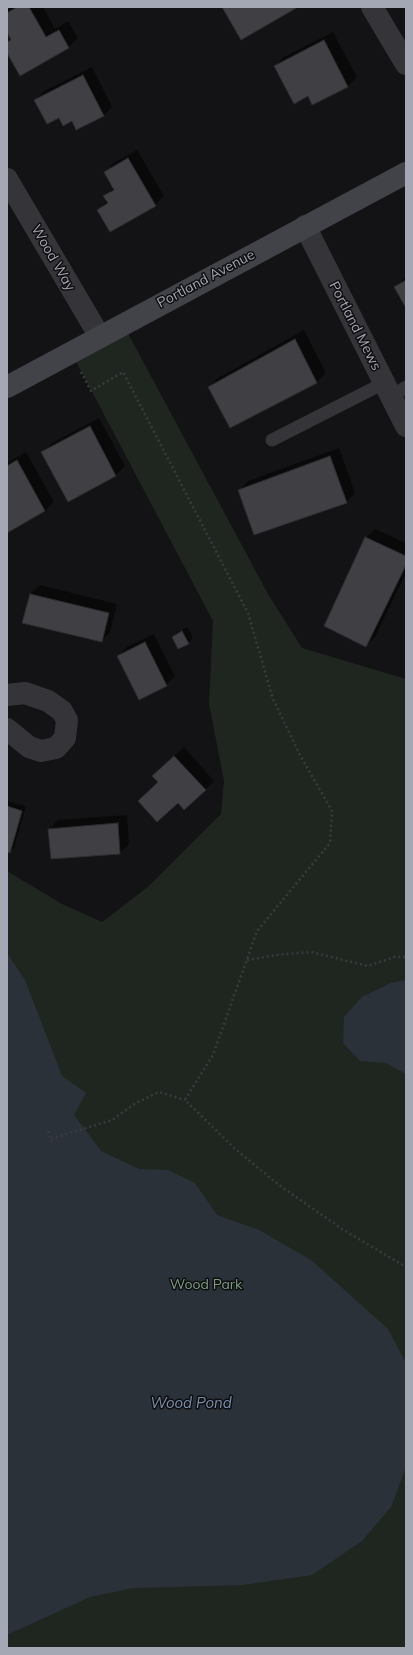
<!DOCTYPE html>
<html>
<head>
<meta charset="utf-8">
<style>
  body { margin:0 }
  #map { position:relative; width:413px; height:1655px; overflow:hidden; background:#131214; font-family:Mulish,sans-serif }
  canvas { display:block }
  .frame { position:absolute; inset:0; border:8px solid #a4a7b4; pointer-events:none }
</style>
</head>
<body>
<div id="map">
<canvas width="413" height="1655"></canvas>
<div class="frame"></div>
</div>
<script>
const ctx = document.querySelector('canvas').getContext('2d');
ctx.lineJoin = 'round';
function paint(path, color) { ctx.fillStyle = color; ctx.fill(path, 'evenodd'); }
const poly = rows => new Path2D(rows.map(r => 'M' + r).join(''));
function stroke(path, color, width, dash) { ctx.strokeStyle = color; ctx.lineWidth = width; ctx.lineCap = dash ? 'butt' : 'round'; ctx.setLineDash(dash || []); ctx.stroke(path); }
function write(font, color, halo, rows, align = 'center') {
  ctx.font = font + ' Mulish,sans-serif'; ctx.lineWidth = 3; ctx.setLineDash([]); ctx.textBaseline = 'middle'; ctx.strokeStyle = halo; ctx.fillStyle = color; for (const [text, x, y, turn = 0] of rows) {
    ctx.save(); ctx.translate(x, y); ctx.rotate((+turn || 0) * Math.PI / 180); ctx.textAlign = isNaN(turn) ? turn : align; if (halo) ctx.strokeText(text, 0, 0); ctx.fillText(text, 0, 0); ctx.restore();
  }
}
paint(poly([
  [123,324,268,594,302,648,406,679,406,1648,7,1648,7,871,62,904,102,922,149,886,221,814,224,781,209,704,213,621,71,352]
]), '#1f2620');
paint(poly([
  [7,953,25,980,62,1076,86,1093,74,1115,101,1151,139,1169,168,1170,195,1183,217,1215,259,1230,311,1260,388,1329,406,1363,406,1467,391,1507,362,1541,312,1575,242,1585,133,1588,90,1597,7,1635],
  [406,980,406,1074,386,1063,360,1061,343,1043,344,1017,362,997,391,983]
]), '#2b3139');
paint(poly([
  [11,7,43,7,55,29,68,21,78,38,69,47,20,75,7,51,7,42,11,38,7,30,7,10],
  [333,32,357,77,348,86,313,104,308,95,275,66,284,57],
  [92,67,112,107,103,116,72,120,36,100,44,91],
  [137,150,164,196,155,205,98,210,107,201,105,196,114,187,105,172,114,163],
  [406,277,406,306,395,287],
  [304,330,326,373,317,382,230,427,209,387,218,378],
  [99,418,125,466,116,475,43,452,52,443],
  [339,448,355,493,346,502,239,490,248,481],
  [26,452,54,502,45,511,7,532,7,463],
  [375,529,406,543,406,573,375,637,366,646,366,538],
  [40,585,117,604,110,632,101,641,31,594],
  [187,627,193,638,188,643,173,637],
  [154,634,175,676,166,685,118,656,127,647],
  [184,747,214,781,205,790,178,802,159,782,162,767],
  [7,801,26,806,14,848,10,852,7,851],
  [127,815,129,844,120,853,49,829,58,820]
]), '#0007');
const building = poly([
  [17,7,29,7,46,37,59,30,69,48,20,76,7,53,7,42,11,40,7,32,7,13,17,7],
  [222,7,298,7,241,40,222,7],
  [324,40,348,87,312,105,308,96,294,104,274,66,324,40],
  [83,75,104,116,76,130,72,121,63,126,59,118,47,124,34,100,83,75],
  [128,158,156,206,110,232,97,210,108,203,103,196,114,190,104,172,128,158],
  [406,280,406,308,394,287,406,280],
  [295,339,317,383,230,428,208,387,295,339],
  [90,426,116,476,68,502,41,452,90,426],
  [330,456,347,503,254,535,238,490,330,456],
  [17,460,45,511,7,533,7,466,17,460],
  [365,537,406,556,406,565,366,647,324,626,365,537],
  [30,594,109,613,102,642,22,623,30,594],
  [182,631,189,644,178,649,172,637,182,631],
  [145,642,167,686,139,700,117,656,145,642],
  [174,756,206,790,184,810,178,803,157,822,138,801,158,782,152,776,174,756],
  [7,806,22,811,10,853,7,852,7,806],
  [118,823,120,854,51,859,48,829,118,823]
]);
paint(building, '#3f3f44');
stroke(building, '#2d2c30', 1);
stroke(poly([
  [81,372,91,391,123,372,248,613,273,699,300,755,332,811,330,843,257,931,213,1055,185,1100,234,1148,279,1185,342,1229,406,1267],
  [247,960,276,955,311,952,368,966,394,957,406,957],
  [48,1131,53,1146],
  [51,1139,112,1120,136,1103,159,1092,185,1100]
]), '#3a3a40', 2.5, [2, 3]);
stroke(poly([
  [391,397,406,387],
  [272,440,384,383]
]), '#343439', 13);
stroke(poly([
  [372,7,406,64],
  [7,179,100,337],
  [305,226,406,426],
  [7,695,25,693,48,701,62,711,67,720,65,738,56,748,41,751,29,747,7,729]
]), '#343439', 22);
stroke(poly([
  [7,387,406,173]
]), '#424249', 22);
write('14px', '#a4a7b4', '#0e0d0f', [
  ["Wood Way",53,258,60],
  ["Portland Avenue",206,279,-28],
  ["Portland Mews",355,326,63]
]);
write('14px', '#7c9e83', '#0e0d0f', [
  ["Wood Park",206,1285]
]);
write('italic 15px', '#7c90ae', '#0e0d0f', [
  ["Wood Pond",191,1403]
]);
</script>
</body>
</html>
